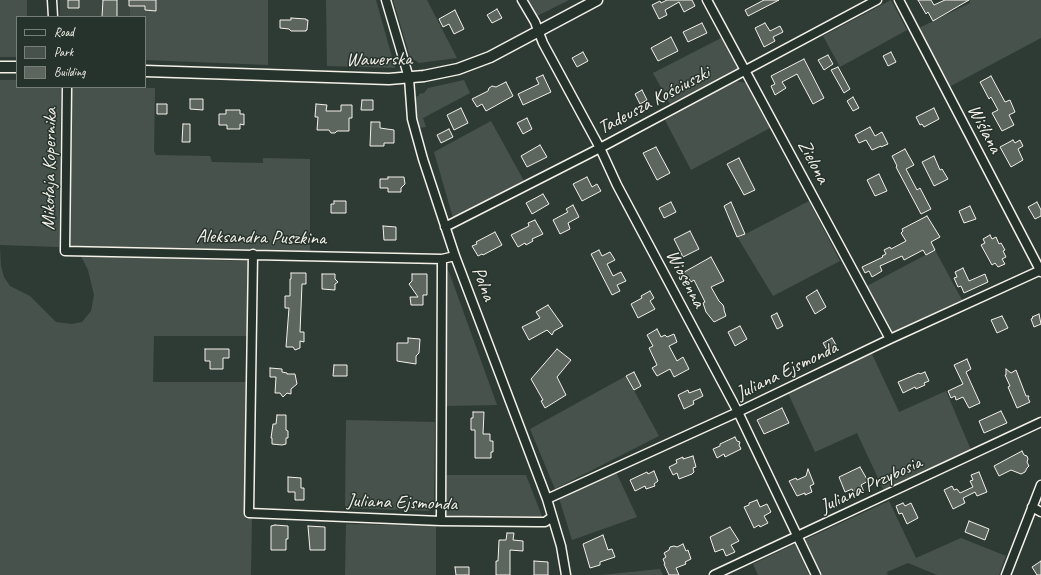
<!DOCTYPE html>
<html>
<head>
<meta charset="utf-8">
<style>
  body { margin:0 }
  #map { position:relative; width:1041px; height:575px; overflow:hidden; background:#2e3b34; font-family:Caveat,sans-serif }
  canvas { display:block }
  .legend { position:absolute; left:16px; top:16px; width:130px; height:72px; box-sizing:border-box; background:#26332d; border:1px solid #787f78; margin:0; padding:5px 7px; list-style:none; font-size:12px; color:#f4f1e8 }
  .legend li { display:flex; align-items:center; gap:8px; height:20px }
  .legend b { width:20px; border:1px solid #787f78 }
</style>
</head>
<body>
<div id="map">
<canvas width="1041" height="575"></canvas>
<ul class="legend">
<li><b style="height:5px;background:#26332d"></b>Road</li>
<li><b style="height:11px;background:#48524c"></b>Park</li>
<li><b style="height:11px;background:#5c655e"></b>Building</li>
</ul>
</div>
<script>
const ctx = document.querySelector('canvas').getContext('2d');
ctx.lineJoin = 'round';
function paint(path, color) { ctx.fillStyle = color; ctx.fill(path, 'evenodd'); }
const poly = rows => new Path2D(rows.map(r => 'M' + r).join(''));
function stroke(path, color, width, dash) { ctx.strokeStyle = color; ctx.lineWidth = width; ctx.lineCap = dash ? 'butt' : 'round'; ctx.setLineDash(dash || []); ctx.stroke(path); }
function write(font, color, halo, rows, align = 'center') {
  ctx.font = font + ' Caveat,sans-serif'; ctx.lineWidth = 3; ctx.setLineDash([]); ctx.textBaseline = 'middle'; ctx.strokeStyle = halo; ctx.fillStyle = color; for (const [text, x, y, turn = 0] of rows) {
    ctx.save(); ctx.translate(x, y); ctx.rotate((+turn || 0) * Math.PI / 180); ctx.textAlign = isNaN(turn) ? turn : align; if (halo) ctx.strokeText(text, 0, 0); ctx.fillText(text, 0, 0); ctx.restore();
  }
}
paint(poly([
  [60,0,130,0,130,17,60,17]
]), '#3c4841');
paint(poly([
  [0,0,27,0,27,17,17,17,17,57,0,57],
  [130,0,268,0,268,65,145,60,145,17,130,17],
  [326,0,376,0,395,68,327,66],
  [393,0,427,0,457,58,419,63,410,57],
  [528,0,569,0,537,16],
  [891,0,907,30,840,67,823,36],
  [969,0,1041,0,1041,38,949,87,919,28,970,3],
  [723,37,739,68,670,104,653,73],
  [0,80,17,80,17,87,61,87,59,247,0,245],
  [464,80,470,93,423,118,426,127,419,128,417,121,415,97,419,96,419,94,424,93,428,88],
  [735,81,746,83,770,128,691,170,665,120],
  [71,87,155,88,154,151,156,155,210,156,212,162,263,163,263,158,310,159,310,253,69,247],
  [491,121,524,181,453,218,434,152],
  [809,201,840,261,773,296,738,238],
  [0,247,1,266,4,277,10,286,30,296,56,322,72,324,82,322,91,311,94,295,88,270,81,256,248,261,248,336,154,336,153,382,247,382,246,519,252,517,251,575,0,575],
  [935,250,962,300,892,332,867,286],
  [447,269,449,272,497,405,445,406],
  [872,354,899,412,946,391,971,450,884,491,857,433,815,452,788,393],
  [626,376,659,436,555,489,530,429],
  [346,420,435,422,434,504,429,511,345,508],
  [616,472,637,517,572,540,559,498],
  [445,475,526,475,543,519,444,516],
  [889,501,916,558,961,538,1006,556,999,575,937,575,908,563,887,572,888,575,820,575,804,540],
  [346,524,436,526,436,575,345,575],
  [795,544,809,575,758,575,753,564],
  [660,569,663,575,601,575]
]), '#48524c');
const building = poly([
  [68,0,79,0,79,8,68,8,68,0],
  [103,0,117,0,117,17,102,17,103,0],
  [129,0,156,0,156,11,145,10,145,6,129,6,129,0],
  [667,0,692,0,695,6,684,12,679,2,665,10,667,15,659,19,652,5,660,1,661,3,667,0],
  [764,0,779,0,748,16,745,10,764,0],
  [918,0,931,0,934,5,945,0,969,0,933,21,928,12,926,14,918,0],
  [497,9,502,18,492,23,487,15,497,9],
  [455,10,464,29,454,34,449,24,443,27,439,19,455,10],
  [291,18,306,19,306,20,308,20,307,30,306,30,306,31,291,31,289,29,280,28,280,20,291,20,291,18],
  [702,23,707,33,688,42,683,32,702,23],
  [765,23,770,31,780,26,783,32,773,37,775,41,764,47,755,28,765,23],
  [671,37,678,51,658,61,651,48,671,37],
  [583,52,588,61,577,67,572,58,583,52],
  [891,52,896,62,888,66,883,56,891,52],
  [828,55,833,64,824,70,818,60,828,55],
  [804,59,824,98,813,104,797,74,782,82,786,88,775,95,771,86,775,84,771,76,804,59],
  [838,67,850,89,844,93,831,70,838,67],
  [543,75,551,92,523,105,518,94,539,84,536,78,543,75],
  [991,76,1005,102,1010,100,1015,112,1009,115,1014,125,1002,131,992,113,998,110,991,97,989,99,980,82,991,76],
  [506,82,513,96,486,111,482,104,477,107,472,99,488,91,489,88,492,86,496,87,506,82],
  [642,90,647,100,640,104,635,94,642,90],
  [853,97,859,108,853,111,847,101,853,97],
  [190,99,203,99,203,110,190,109,190,99],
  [362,100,373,100,373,110,361,110,362,100],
  [157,104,167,104,167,114,157,114,157,104],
  [316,104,327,105,326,111,341,111,341,105,352,105,352,118,349,118,349,131,337,131,335,133,331,133,329,130,317,130,318,117,315,117,316,104],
  [461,108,468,123,454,130,447,115,461,108],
  [934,108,939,119,924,127,922,124,920,125,916,117,934,108],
  [226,110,240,110,240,114,244,114,244,125,240,124,240,129,227,129,227,125,219,125,219,114,226,114,226,110],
  [527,118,532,129,523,134,517,123,527,118],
  [371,122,380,122,380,128,394,130,394,143,384,143,384,146,370,146,371,122],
  [183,124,190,124,190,142,182,142,183,124],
  [870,127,875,136,882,132,888,144,881,147,881,146,872,150,866,140,859,143,855,135,870,127],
  [449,129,453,137,441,143,437,135,449,129],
  [1013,140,1015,143,1020,140,1023,146,1018,149,1023,160,1011,167,1000,147,1013,140],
  [540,145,547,157,527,167,521,156,540,145],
  [656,147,670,173,657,180,643,153,656,147],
  [905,149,914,165,906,169,917,190,920,188,931,209,921,214,896,167,897,166,892,156,905,149],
  [934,156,940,170,942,169,948,179,934,186,922,162,934,156],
  [739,158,755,190,744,195,727,164,739,158],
  [879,174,887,191,875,196,867,180,879,174],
  [388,177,404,177,405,184,401,188,401,192,388,192,388,188,380,188,380,179,388,179,388,177],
  [587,177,592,187,597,184,601,191,582,201,573,184,587,177],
  [543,194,549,204,532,214,526,203,543,194],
  [334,201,346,201,346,213,331,213,331,204,334,204,334,201],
  [671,202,676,212,664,218,659,208,671,202],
  [731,202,745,234,737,237,724,206,731,202],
  [1037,202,1041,210,1041,216,1035,219,1028,207,1037,202],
  [573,205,579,217,568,223,570,229,560,234,553,220,568,212,566,209,573,205],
  [970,206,976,219,964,223,959,211,970,206],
  [927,216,940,237,931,242,935,250,926,255,923,250,904,260,902,256,880,266,882,271,872,277,869,271,865,273,862,267,883,257,882,256,886,254,884,250,890,247,891,249,906,241,901,233,903,231,902,229,927,216],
  [535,220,543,234,532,239,533,241,526,245,525,243,518,247,511,235,529,226,528,223,535,220],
  [383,226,396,227,396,240,384,240,383,226],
  [690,231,699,249,683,257,674,239,690,231],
  [495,232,502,245,483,255,482,254,478,256,472,246,477,244,476,242,495,232],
  [990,235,992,239,996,237,999,244,1001,243,1005,250,1003,251,1006,257,1002,259,1005,264,998,267,995,263,992,265,981,245,985,243,983,239,990,235],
  [599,250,602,256,610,252,615,260,607,264,613,276,621,272,626,281,617,285,620,291,612,295,591,254,599,250],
  [711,257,724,281,711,287,719,301,723,305,724,308,724,310,726,316,714,322,706,312,703,303,705,302,694,280,691,282,689,279,683,283,679,275,711,257],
  [963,268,969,281,985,274,988,282,964,293,961,286,958,287,954,278,957,277,955,272,963,268],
  [291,273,306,273,306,284,302,284,300,332,304,332,304,342,300,341,300,348,295,350,293,347,286,347,289,308,285,308,285,296,290,296,290,279,291,279,291,273],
  [322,274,335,274,335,279,338,282,335,284,335,290,322,289,322,274],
  [412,274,427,274,427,295,423,295,423,305,411,305,410,297,418,297,409,284,412,281,412,274],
  [817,290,826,307,815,314,806,297,817,290],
  [650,291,654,298,650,301,655,309,638,318,631,304,642,298,641,296,650,291],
  [548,305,563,326,554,331,552,335,547,330,529,340,522,327,540,318,536,312,548,305],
  [777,313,783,326,777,329,771,316,777,313],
  [1039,314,1041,324,1034,327,1031,319,1033,318,1032,317,1039,314],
  [1002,316,1008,328,997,333,991,320,1002,316],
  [740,326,747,339,735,346,728,332,740,326],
  [657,329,661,337,665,335,667,337,674,334,677,342,669,346,677,361,683,357,689,369,674,377,670,369,657,376,652,368,657,365,649,348,653,346,647,335,657,329],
  [408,338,420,339,419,353,416,356,416,364,397,361,397,343,408,343,408,338],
  [832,338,836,345,827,350,823,343,832,338],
  [205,349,229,349,229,358,223,358,223,369,210,369,210,361,205,361,205,349],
  [557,349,571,360,557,377,566,395,545,408,541,401,543,400,531,379,557,349],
  [967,359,971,369,966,372,980,403,969,408,963,397,956,400,955,396,951,398,948,391,963,384,954,365,967,359],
  [334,365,347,365,347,376,333,376,334,365],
  [270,368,282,369,282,372,287,373,287,374,295,374,297,384,291,389,291,394,287,393,283,397,280,393,275,393,276,377,270,377,270,368],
  [1006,369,1011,373,1016,370,1026,396,1029,396,1028,398,1030,402,1017,408,1008,387,1010,386,1005,375,1006,375,1006,369],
  [634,372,641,386,634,390,626,376,634,372],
  [925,372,929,381,924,383,925,385,916,389,915,387,903,393,898,382,919,373,920,374,925,372],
  [700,389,703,396,693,401,694,404,684,409,678,395,688,390,689,393,700,389],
  [782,408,789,423,764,434,757,420,782,408],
  [1001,411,1007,423,984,433,979,421,1001,411],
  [473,412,484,412,483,434,490,434,490,441,493,441,493,452,491,452,491,458,475,458,475,430,471,430,471,418,473,418,473,412],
  [277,415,286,415,286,430,288,431,288,438,286,438,286,444,282,445,272,444,272,438,271,438,273,424,276,424,277,415],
  [735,437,737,441,740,442,739,445,741,449,725,457,724,454,717,458,713,449,720,446,720,444,735,437],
  [1022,451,1024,455,1027,456,1028,459,1027,462,1029,466,1027,468,1025,472,1021,474,1011,470,999,476,994,466,1022,451],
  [693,456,696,467,693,468,694,472,692,474,679,479,677,473,673,475,669,467,677,463,676,460,683,457,683,459,693,456],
  [860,467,868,481,861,485,864,492,855,496,852,489,845,492,839,477,860,467],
  [808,469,814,484,810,486,812,492,805,495,805,493,797,496,789,481,796,478,797,480,806,476,808,469],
  [654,471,658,481,654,484,655,486,646,489,645,486,635,491,630,480,647,472,648,474,654,471],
  [979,472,987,492,977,496,975,492,963,498,965,503,953,509,944,490,952,486,954,490,957,489,960,493,973,487,970,481,973,480,971,475,979,472],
  [288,477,301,478,301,488,304,488,304,500,295,500,295,492,288,492,288,477],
  [757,500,760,507,767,504,771,512,764,516,768,523,760,527,759,525,754,528,744,507,749,505,749,503,757,500],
  [903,503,905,506,911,503,918,518,907,524,902,513,899,514,896,506,903,503],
  [969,521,989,529,985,540,965,532,969,521],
  [275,525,288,526,288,539,286,539,286,550,271,550,271,526,275,525],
  [308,526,325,527,325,550,310,550,308,526],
  [730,527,739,541,731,545,735,552,726,556,723,549,715,552,710,537,730,527],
  [507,533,514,533,513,540,523,541,523,551,510,550,510,575,496,575,496,561,498,561,499,540,506,540,507,533],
  [603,535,608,550,612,549,615,557,600,562,600,565,590,568,583,544,603,535],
  [683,544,686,551,688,550,691,559,685,562,686,564,676,568,679,575,669,575,664,564,665,564,663,559,666,557,664,553,669,550,670,547,674,546,677,547,683,544],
  [534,561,548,562,548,575,534,575,534,561],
  [1041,561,1041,575,1037,575,1032,567,1041,561],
  [455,567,469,567,469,575,456,575,455,567]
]);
paint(building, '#5c655e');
stroke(building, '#f4f1e8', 1);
const minor = poly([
  [52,0,53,17],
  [386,0,409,78,412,119,423,159,455,256,547,499,561,546,566,575],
  [522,0,535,22,543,43,600,148,617,185,738,412,816,575],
  [707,0,890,339],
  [899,0,1041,272],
  [67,87,65,251,442,259,455,256],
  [445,227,600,148,877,0],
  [253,254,249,513,441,521,537,522,545,522,552,517],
  [547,499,738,412,890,339,1041,270],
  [1032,507,1041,512],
  [441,521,442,259],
  [714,575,1041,422],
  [1006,575,1041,485]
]);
const tertiary = poly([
  [0,67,17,67],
  [145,71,389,79,424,76,458,69,490,57,597,0]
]);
stroke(minor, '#f4f1e8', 11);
stroke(tertiary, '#f4f1e8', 13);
stroke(minor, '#26332d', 8);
stroke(tertiary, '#26332d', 10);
write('19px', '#f4f1e8', '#26332d', [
  ["Wawerska",379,60,-1],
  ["Tadeusza Kościuszki",654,101,-28],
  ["Wiślana",984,129,62],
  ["Zielona",813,162,62],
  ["Mikołaja Kopernika",50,169,-89],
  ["Aleksandra Puszkina",261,238,1],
  ["Wiosenna",685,279,62],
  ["Polna",483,284,69],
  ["Juliana Ejsmonda",787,371,-26],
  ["Juliana Przybosia",871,485,-25],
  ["Juliana Ejsmonda",402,503,2]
]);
</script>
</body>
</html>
